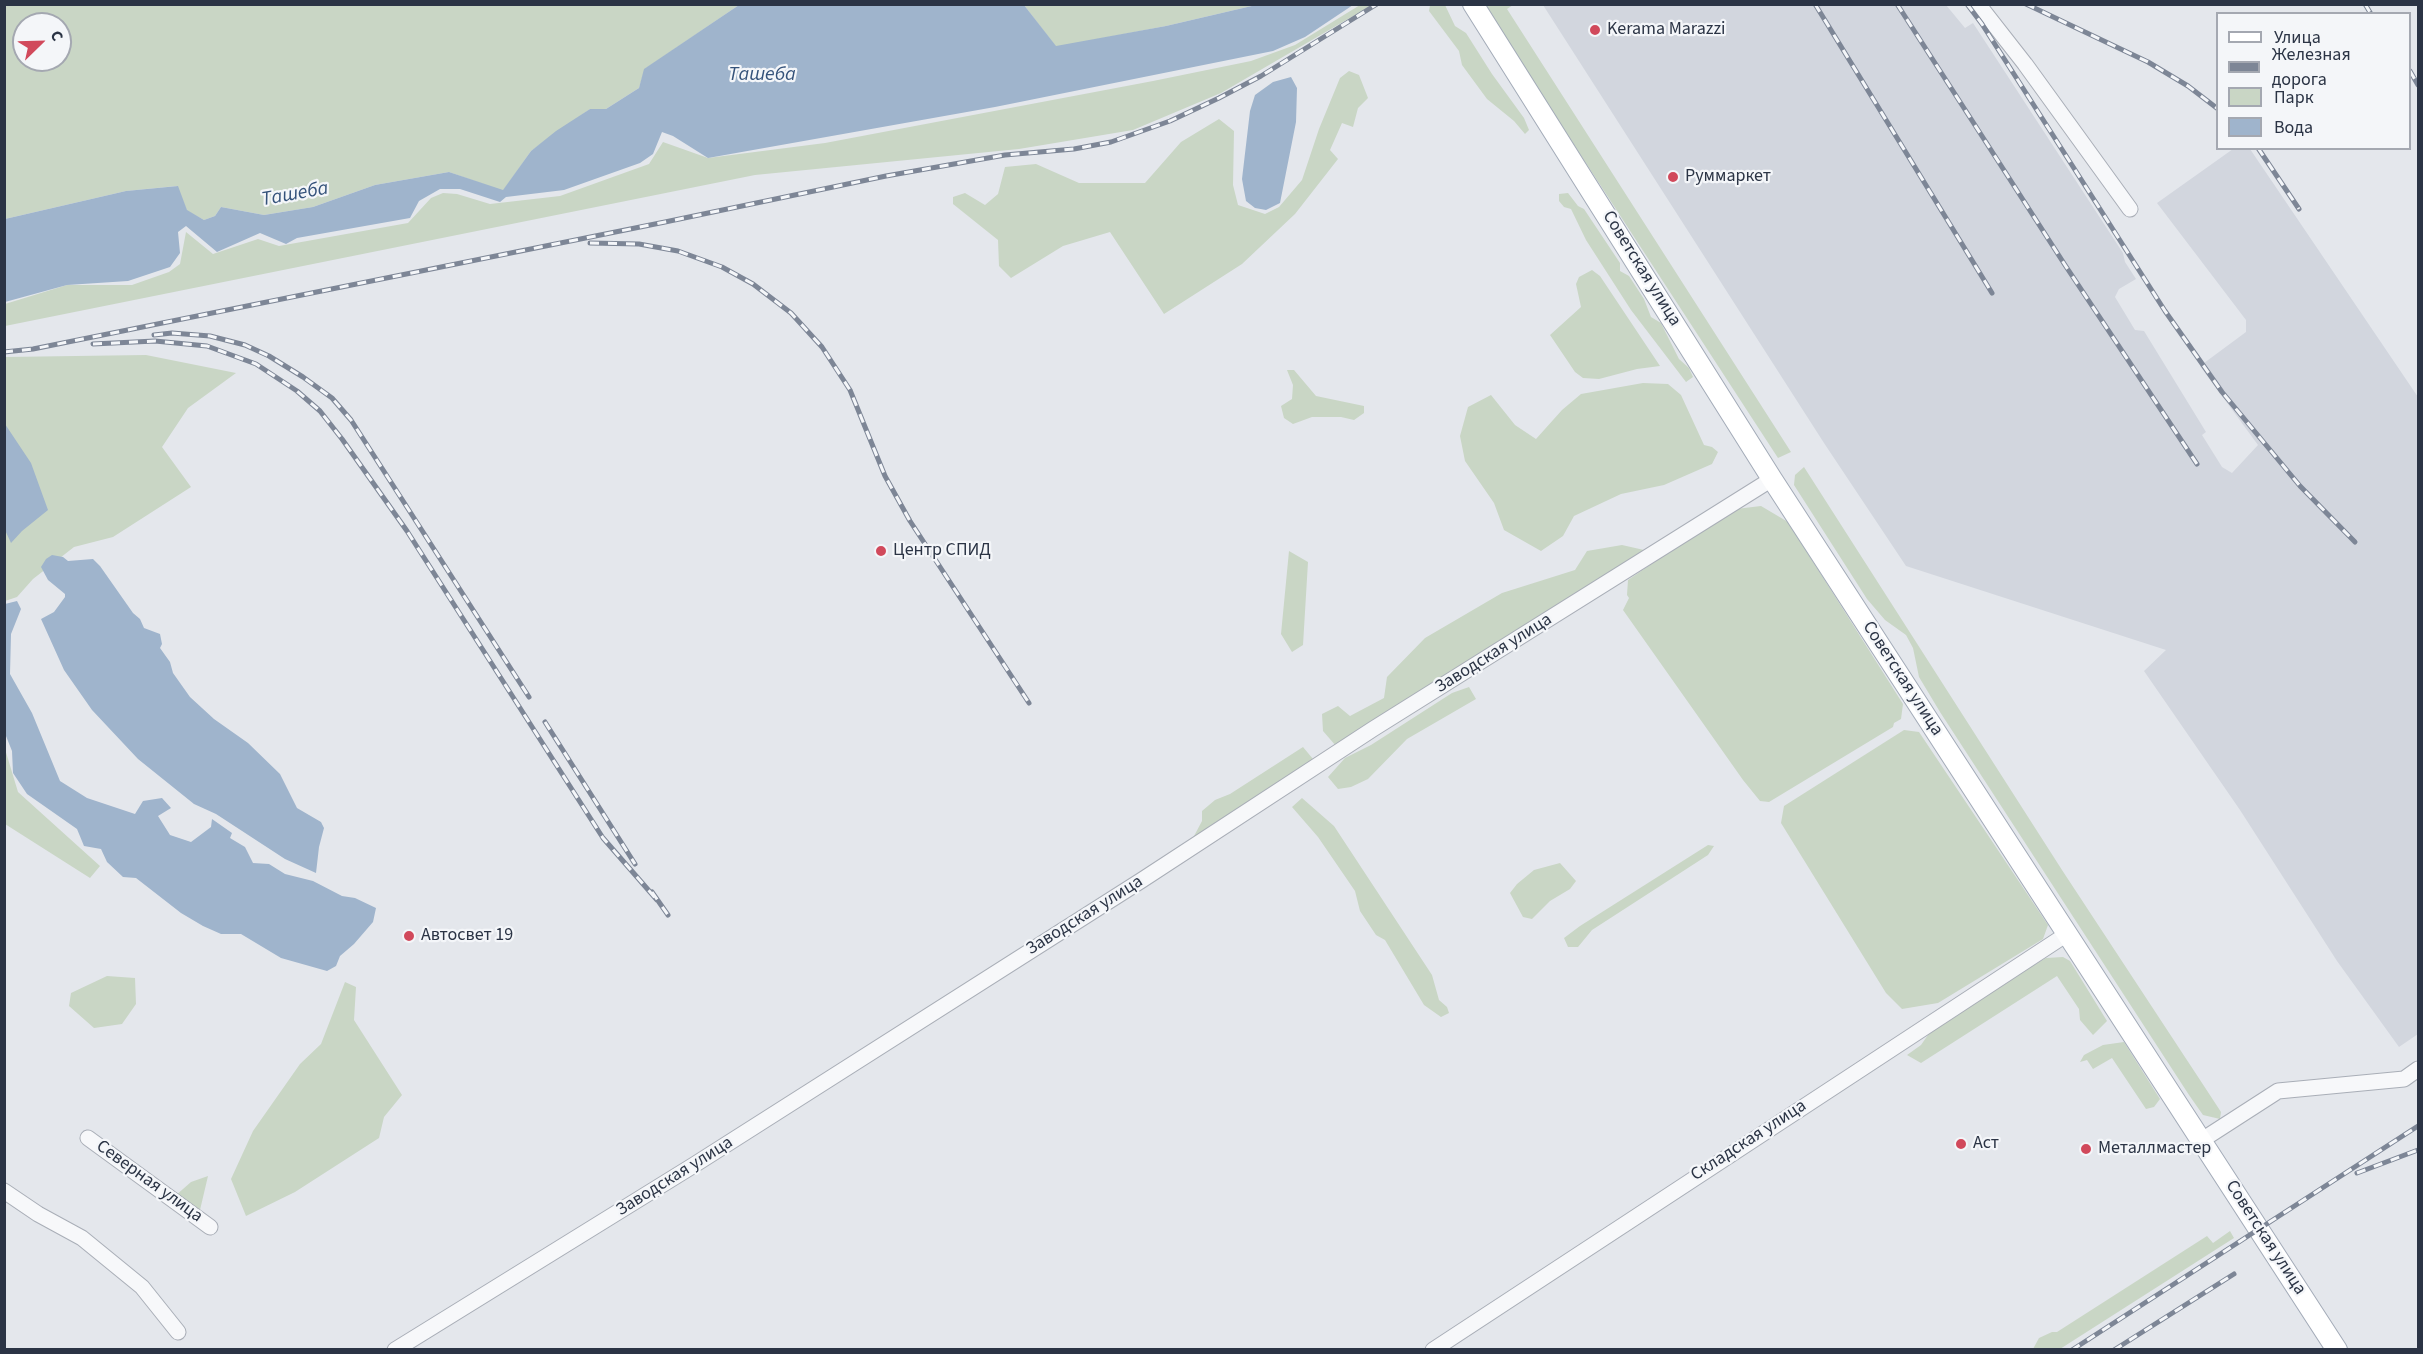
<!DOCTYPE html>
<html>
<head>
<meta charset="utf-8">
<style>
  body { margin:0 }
  #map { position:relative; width:2423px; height:1354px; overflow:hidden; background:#e4e7ec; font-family:"Source Sans 3",sans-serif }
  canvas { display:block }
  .frame { position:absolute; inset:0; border:6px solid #2b3445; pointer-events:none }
  .legend { position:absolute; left:2216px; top:12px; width:195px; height:138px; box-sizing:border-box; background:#f4f6f9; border:2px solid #a4a8b1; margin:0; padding:8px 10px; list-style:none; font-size:18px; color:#2b3445 }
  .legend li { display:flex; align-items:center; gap:12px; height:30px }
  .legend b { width:30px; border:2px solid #a4a8b1 }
  .north { position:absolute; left:12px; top:12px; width:60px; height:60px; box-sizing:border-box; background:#f4f6f9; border:2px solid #a4a8b1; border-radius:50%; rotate:67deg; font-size:16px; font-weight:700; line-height:24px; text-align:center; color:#2b3445 }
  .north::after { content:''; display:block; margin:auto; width:21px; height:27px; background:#d1495b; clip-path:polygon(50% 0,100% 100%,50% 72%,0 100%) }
</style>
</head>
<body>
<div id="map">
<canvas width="2423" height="1354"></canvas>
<div class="frame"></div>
<ul class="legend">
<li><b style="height:8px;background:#fff"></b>Улица</li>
<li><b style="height:8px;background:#7d8696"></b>Железная дорога</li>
<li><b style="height:16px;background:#c9d6c5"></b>Парк</li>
<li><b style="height:16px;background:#9fb4cc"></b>Вода</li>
</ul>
<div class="north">С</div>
</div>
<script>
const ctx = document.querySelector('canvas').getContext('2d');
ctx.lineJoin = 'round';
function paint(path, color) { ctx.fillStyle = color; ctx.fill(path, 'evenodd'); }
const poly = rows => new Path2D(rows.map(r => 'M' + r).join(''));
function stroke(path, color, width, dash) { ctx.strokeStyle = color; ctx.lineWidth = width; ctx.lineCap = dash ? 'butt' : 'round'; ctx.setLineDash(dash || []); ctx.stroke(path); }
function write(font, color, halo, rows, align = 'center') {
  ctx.font = font + ' "Source Sans 3",sans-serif'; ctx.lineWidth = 4.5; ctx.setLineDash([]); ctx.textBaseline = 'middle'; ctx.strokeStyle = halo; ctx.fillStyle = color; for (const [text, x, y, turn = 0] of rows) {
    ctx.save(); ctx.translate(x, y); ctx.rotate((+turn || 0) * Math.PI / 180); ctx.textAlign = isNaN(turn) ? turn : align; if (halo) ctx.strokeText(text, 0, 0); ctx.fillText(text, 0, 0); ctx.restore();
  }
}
paint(poly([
  [1543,5,1946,5,1965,28,1973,23,2123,253,2125,262,2136,279,2119,289,2115,297,2135,330,2144,331,2206,432,2202,435,2222,467,2232,473,2258,445,2200,366,2246,332,2246,320,2157,203,2233,149,2250,149,2418,397,2418,1034,2399,1047,2337,961,2240,810,2144,671,2166,650,1906,566,1824,443]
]), '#d2d6de');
paint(poly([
  [4,5,739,5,645,69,639,88,606,109,590,109,531,151,503,191,449,172,375,185,313,207,264,215,221,207,215,216,204,220,187,211,177,186,126,191,5,219],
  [24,24,60,24,60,60,24,60],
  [1024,5,1256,5,1166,26,1056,47],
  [1360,5,1372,5,1221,93,1133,130,1019,149,755,175,5,326,5,304,67,285,132,285,169,272,180,264,186,232,213,254,258,239,279,246,408,223,431,198,443,193,457,194,490,204,560,196,649,164,663,142,708,158,825,143,1153,81,1251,61,1295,45],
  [1430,5,1445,5,1455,26,1466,33,1492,74,1524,118,1529,130,1525,134,1514,121,1487,99,1462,65,1459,51,1429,11],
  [1483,5,1513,5,1507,9,1791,452,1778,458],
  [1349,71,1359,75,1368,98,1358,108,1353,127,1342,123,1330,150,1338,159,1295,214,1242,264,1164,314,1110,232,1063,246,1011,278,999,266,998,240,953,204,953,197,965,193,985,205,998,194,1005,167,1036,164,1079,183,1145,183,1181,142,1219,119,1234,131,1233,185,1238,205,1265,214,1279,207,1302,180,1319,129,1340,78],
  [1568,193,1578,206,1584,209,1620,263,1620,271,1629,276,1644,299,1651,317,1661,323,1679,359,1689,368,1693,377,1686,382,1631,310,1586,240,1571,209,1564,207,1559,201,1559,194],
  [1592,270,1600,276,1660,366,1637,369,1599,379,1583,378,1575,372,1550,335,1581,307,1576,284,1579,277],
  [146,355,236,373,188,408,162,447,191,487,113,537,74,547,33,579,17,597,5,601,5,357],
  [1287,370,1294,370,1316,396,1364,406,1364,413,1354,420,1341,417,1312,417,1293,424,1284,418,1281,406,1292,399,1293,385],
  [1643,383,1668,384,1681,395,1704,445,1712,447,1718,452,1712,464,1664,485,1621,494,1574,516,1563,536,1541,551,1504,530,1494,503,1465,461,1460,436,1468,407,1491,395,1515,425,1536,439,1562,410,1581,394],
  [1804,467,2062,870,2204,1086,2221,1112,2220,1119,2203,1115,2189,1095,1940,712,1919,677,1913,648,1906,635,1885,620,1867,599,1794,485,1795,475],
  [1761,506,1788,522,1903,704,1901,719,1894,723,1893,727,1769,802,1760,801,1743,780,1623,610,1629,598,1627,595,1628,580,1710,524,1736,509],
  [1622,545,1644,550,1336,746,1323,731,1322,714,1338,706,1350,716,1384,698,1387,677,1425,638,1502,593,1575,570,1587,551],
  [1289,551,1308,562,1303,645,1292,652,1281,634],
  [1469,687,1476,699,1407,739,1368,779,1351,787,1338,789,1328,777,1345,758,1371,745,1452,693],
  [1904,730,1919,732,2048,925,2043,939,1938,1003,1902,1009,1886,993,1781,823,1784,806],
  [1303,747,1313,759,1212,830,1193,838,1202,821,1202,811,1215,800,1230,794],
  [5,749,18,792,100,866,90,878,5,824],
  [1302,798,1334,826,1432,975,1439,1000,1447,1007,1449,1013,1441,1017,1424,1005,1385,940,1376,935,1360,911,1355,891,1318,837,1292,807],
  [1708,845,1714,846,1708,855,1592,930,1578,947,1568,947,1564,938,1580,926],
  [1560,863,1576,881,1570,889,1550,901,1532,919,1523,917,1510,893,1517,884,1534,870],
  [2063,957,2070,961,2107,1021,2093,1035,2080,1020,2079,1009,2057,976,1921,1063,1907,1055,1921,1045,1930,1032,1994,988,2046,958],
  [107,976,135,978,136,1004,122,1024,94,1028,69,1006,71,993],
  [345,982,356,987,354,1020,402,1095,384,1117,379,1138,295,1192,246,1216,231,1179,253,1131,300,1064,321,1044],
  [2124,1042,2160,1099,2154,1107,2146,1109,2112,1058,2093,1069,2087,1060,2080,1062,2084,1055,2103,1045],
  [208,1176,200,1210,175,1196,191,1182],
  [2230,1231,2234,1238,2060,1349,2033,1349,2039,1338,2052,1332,2057,1332,2207,1236,2213,1243]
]), '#c9d6c5');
paint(poly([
  [739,5,1024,5,1056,46,1166,26,1256,5,1353,5,1305,37,1273,51,995,107,708,158,673,136,662,132,653,154,640,163,564,190,506,197,500,202,460,189,440,189,419,201,410,218,297,238,286,244,260,233,217,252,186,226,178,232,180,253,170,267,128,281,67,285,5,302,5,219,126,191,178,186,187,210,204,220,215,216,221,207,264,215,313,207,375,185,449,172,503,190,531,151,556,131,590,109,606,109,639,88,644,69],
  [1291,77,1297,88,1296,122,1280,203,1266,210,1255,208,1246,201,1242,179,1250,111,1255,95,1273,82],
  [5,424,31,463,48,510,22,531,11,543,5,530],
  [52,555,63,557,68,561,93,559,100,566,133,613,140,619,144,628,160,634,162,644,160,648,170,662,173,673,190,697,214,719,248,743,280,774,297,808,321,822,324,828,319,847,316,873,285,859,216,814,194,804,138,759,92,710,64,670,41,619,54,612,65,597,65,594,48,580,41,567,46,559],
  [17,601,21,609,11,634,10,674,32,713,60,781,87,798,135,814,143,801,162,798,171,808,158,816,170,835,191,842,211,827,212,819,232,833,230,838,245,847,253,863,269,864,285,874,313,881,342,896,355,898,376,908,373,922,354,944,340,956,336,966,327,971,281,958,241,934,221,934,203,926,181,913,136,878,123,877,107,862,101,849,84,846,77,829,27,794,13,773,12,751,4,731,5,604]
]), '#9fb4cc');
const minor = poly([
  [1978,4,2025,64,2130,209],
  [88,1138,210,1227],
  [2202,1140,2278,1091,2404,1079,2418,1069],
  [4,1191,38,1214,82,1238,142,1287,178,1332],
  [395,1350,694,1165,1142,880,1373,729,1772,479],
  [1433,1350,2067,934]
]);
const major = poly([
  [1473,4,1772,479,2337,1350]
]);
stroke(minor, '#a9aeb7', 17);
stroke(major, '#a3abb8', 22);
stroke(minor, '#f7f8fa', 15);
stroke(major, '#fff', 20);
const rail = poly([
  [1815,4,1992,293],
  [1897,4,2065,265,2197,464],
  [1967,4,1982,24,2165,311,2222,392,2300,486,2355,542],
  [2026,4,2148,62,2188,86,2218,109],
  [2365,4,2371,14],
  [2410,71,2418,85],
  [2258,148,2299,209],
  [590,243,639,244,678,251,722,267,753,284,791,313,822,347,850,390,885,476,910,521,1029,703],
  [154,335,172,333,210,336,245,345,269,356,303,377,332,398,351,420,529,697],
  [93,344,155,341,207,346,256,364,297,391,320,411,342,439,407,531,603,838,657,900],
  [4,352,33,349,665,222,886,176,1005,155,1074,149,1111,142,1170,121,1219,98,1261,76,1377,4],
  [545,722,635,864],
  [652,892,668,915],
  [2357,1173,2418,1150],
  [2072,1350,2418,1126],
  [2114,1350,2234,1274]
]);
stroke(rail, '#7d8696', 5);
stroke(rail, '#f4f6f9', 3, [9]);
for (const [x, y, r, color] of [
  [1595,30,6,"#d1495b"],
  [1673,177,6,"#d1495b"],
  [881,551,6,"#d1495b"],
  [409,936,6,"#d1495b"],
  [1961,1144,6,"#d1495b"],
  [2086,1149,6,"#d1495b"]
]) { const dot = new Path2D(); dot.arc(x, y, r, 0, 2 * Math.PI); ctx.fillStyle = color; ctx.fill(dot); stroke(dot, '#f4f6f9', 2); }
write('18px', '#2b3445', '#f4f6f9', [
  ["Kerama Marazzi",1607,30],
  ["Руммаркет",1685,177],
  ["Центр СПИД",893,551],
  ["Автосвет 19",421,936],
  ["Аст",1973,1144],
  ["Металлмастер",2098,1149]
], 'left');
write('18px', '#2b3445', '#f4f6f9', [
  ["Советская улица",1641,269,58],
  ["Заводская улица",1494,654,-32],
  ["Советская улица",1902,679,57],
  ["Заводская улица",1085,916,-32],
  ["Складская улица",1749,1141,-33],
  ["Заводская улица",675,1177,-32],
  ["Северная улица",149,1182,36],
  ["Советская улица",2265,1238,57]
]);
write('italic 20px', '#34527a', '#f4f6f9', [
  ["Ташеба",762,76],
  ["Ташеба",295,195,-10]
]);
</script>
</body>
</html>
